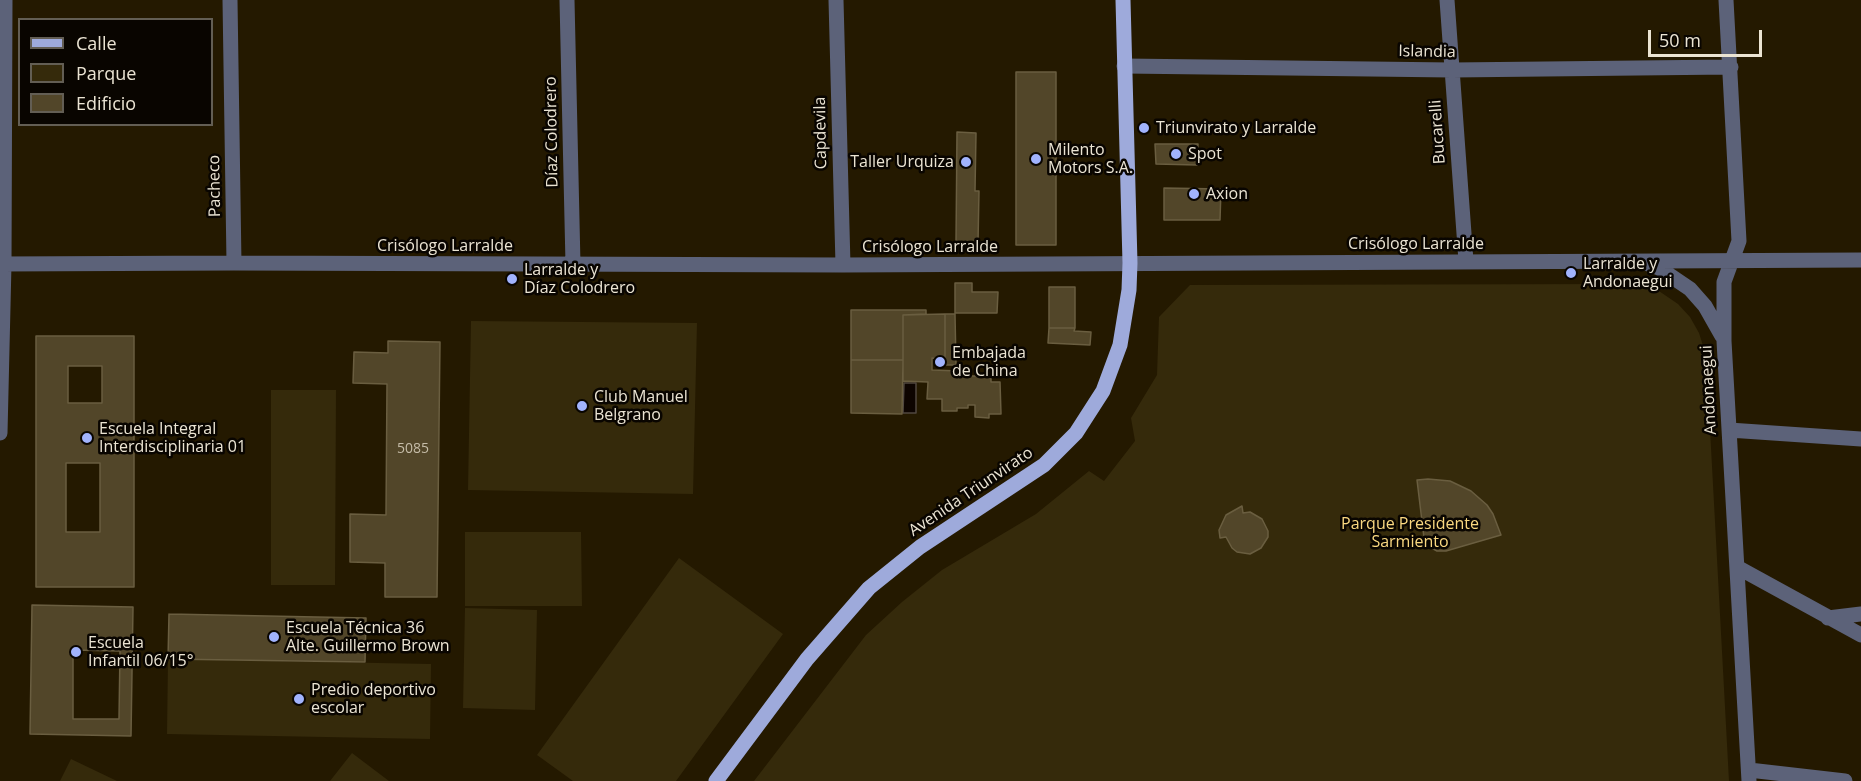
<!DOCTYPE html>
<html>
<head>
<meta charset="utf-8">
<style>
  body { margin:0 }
  #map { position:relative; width:1861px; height:781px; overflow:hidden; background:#241900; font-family:"Open Sans",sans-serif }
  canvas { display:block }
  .legend { position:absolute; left:18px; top:18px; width:195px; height:108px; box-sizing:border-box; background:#090500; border:2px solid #635e54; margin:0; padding:8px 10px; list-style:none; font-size:18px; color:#ebe4d3 }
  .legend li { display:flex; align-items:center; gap:12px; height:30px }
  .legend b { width:30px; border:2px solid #635e54 }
  .scale { position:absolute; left:1648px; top:30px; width:114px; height:27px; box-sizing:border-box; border:3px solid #ebe4d3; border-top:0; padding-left:8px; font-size:18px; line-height:21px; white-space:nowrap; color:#ebe4d3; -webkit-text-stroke:4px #090500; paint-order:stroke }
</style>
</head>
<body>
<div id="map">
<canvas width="1861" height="781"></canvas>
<ul class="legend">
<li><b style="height:8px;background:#9eaadb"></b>Calle</li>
<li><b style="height:16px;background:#352a0b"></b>Parque</li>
<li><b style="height:16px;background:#524629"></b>Edificio</li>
</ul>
<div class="scale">50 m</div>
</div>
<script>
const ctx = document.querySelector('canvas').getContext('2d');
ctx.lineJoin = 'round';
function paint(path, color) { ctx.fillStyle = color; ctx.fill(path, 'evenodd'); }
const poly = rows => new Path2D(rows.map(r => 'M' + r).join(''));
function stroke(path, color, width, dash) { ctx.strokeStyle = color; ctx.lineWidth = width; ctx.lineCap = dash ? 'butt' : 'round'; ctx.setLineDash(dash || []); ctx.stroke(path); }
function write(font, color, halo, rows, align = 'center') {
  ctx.font = font + ' "Open Sans",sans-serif'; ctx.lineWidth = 5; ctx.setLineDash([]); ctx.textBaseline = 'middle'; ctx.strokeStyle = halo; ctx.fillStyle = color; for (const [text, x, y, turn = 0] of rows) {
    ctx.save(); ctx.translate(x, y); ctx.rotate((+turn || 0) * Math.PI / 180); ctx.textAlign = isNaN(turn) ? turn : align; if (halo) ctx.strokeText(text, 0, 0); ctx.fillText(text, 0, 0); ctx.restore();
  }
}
paint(poly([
  [1628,284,1656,289,1678,304,1690,317,1699,333,1706,355,1729,781,754,781,866,635,902,602,942,570,1036,514,1089,471,1104,481,1135,441,1131,418,1157,375,1159,317,1190,285],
  [471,321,697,323,693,494,468,490],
  [271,390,336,390,335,585,271,585],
  [465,532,581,532,582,606,465,606],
  [679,558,783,634,676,781,573,781,537,755],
  [465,608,537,610,535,710,463,708],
  [168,659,431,664,430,739,167,734],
  [352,753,389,781,330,781],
  [71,759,117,781,60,781]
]), '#352a0b');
const water = poly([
  [904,383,916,383,916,413,903,413,904,383]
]);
paint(water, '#0d0400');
stroke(water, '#50473f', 1.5);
const building = poly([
  [1016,72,1056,72,1056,245,1016,245,1016,72],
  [957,132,976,133,975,191,979,191,978,243,956,243,957,132],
  [1155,144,1198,144,1197,165,1156,164,1155,144],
  [1164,188,1221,189,1220,220,1164,220,1164,188],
  [955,283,972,283,972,292,998,292,997,313,955,313,955,283],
  [1049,287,1075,287,1075,328,1049,328,1049,287],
  [851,310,926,310,926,314,903,315,903,360,851,360,851,310],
  [945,314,945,359,932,358,932,370,959,371,959,376,991,376,991,382,1000,382,1001,414,989,414,989,418,975,417,975,405,968,405,968,408,957,408,957,411,942,411,942,399,927,399,928,382,903,381,903,315,945,314],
  [945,314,955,314,956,365,938,365,938,359,945,359,945,314],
  [1049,328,1075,328,1074,331,1091,332,1090,345,1048,343,1049,328],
  [36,336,134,336,134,587,36,587,36,336],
  [68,366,102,366,102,403,68,403,68,366],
  [66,463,100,463,100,532,66,532,66,463],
  [388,341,440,342,437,597,385,597,385,563,350,562,350,514,386,515,387,384,353,383,354,352,388,353,388,341],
  [851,360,903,360,902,414,851,413,851,360],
  [1428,479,1450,481,1471,491,1487,505,1493,514,1501,535,1446,551,1437,551,1428,546,1424,538,1417,480,1428,479],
  [1242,506,1243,513,1250,512,1262,519,1268,531,1268,537,1261,548,1250,554,1237,552,1232,548,1226,537,1220,538,1219,530,1226,515,1242,506],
  [32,605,133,607,131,736,30,734,32,605],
  [73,650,120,651,119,719,73,719,73,650],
  [169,614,366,618,365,662,168,659,169,614]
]);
paint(building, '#524629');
stroke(building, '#6a5e40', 1.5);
stroke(poly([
  [230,0,234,263],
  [567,0,573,264],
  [836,0,843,265],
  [1447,0,1466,261],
  [1726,0,1739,241,1724,282,1724,341,1749,781],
  [1124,66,1452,70,1731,67],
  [1646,263,1659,268,1690,289,1705,306,1722,336],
  [0,264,234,263,843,265,1861,260],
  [1729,430,1861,439],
  [0,433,4,264,5,0],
  [1737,567,1861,635],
  [1828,618,1861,614],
  [1749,770,1845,781]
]), '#5c6279', 15);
stroke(poly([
  [716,781,807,659,869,588,920,547,1044,465,1076,433,1103,391,1120,345,1129,290,1130,263,1123,0]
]), '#9eaadb', 15);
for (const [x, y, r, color] of [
  [1144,128,6,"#a1b3fd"],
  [1176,154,6,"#a1b3fd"],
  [1036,159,6,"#a1b3fd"],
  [966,162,6,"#a1b3fd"],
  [1194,194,6,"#a1b3fd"],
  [1571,273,6,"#a1b3fd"],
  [512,279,6,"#a1b3fd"],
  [940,362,6,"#a1b3fd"],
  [582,406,6,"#a1b3fd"],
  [87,438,6,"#a1b3fd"],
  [274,637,6,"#a1b3fd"],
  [76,652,6,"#a1b3fd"],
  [299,699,6,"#a1b3fd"]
]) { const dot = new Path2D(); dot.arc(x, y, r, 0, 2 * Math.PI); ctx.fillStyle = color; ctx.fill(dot); stroke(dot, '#090500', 2); }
write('14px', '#c5bca8', null, [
  ["5085",413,449]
]);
write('16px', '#ebe4d3', '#090500', [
  ["Islandia",1427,52,1],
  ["Díaz Colodrero",552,132,-91],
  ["Bucarelli",1438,132,-94],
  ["Capdevila",821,133,-91],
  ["Pacheco",215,186,-91],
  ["Crisólogo Larralde",1416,244],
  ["Crisólogo Larralde",445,246],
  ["Crisólogo Larralde",930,247],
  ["Andonaegui",1709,390,-93],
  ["Avenida Triunvirato",971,492,-34]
]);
write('16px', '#ebe4d3', '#090500', [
  ["Triunvirato y Larralde",1156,128],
  ["Milento",1048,150],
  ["Motors S.A.",1048,168],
  ["Spot",1188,154],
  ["Taller Urquiza",954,162,"right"],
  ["Axion",1206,194],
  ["Larralde y",1583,264],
  ["Andonaegui",1583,282],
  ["Larralde y",524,270],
  ["Díaz Colodrero",524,288],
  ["Embajada",952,353],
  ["de China",952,371],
  ["Club Manuel",594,397],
  ["Belgrano",594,415],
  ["Escuela Integral",99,429],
  ["Interdisciplinaria 01",99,447],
  ["Escuela Técnica 36",286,628],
  ["Alte. Guillermo Brown",286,646],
  ["Escuela",88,643],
  ["Infantil 06/15°",88,661],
  ["Predio deportivo",311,690],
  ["escolar",311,708]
], 'left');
write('16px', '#fad880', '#090500', [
  ["Parque Presidente",1410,524],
  ["Sarmiento",1410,542]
]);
</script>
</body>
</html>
